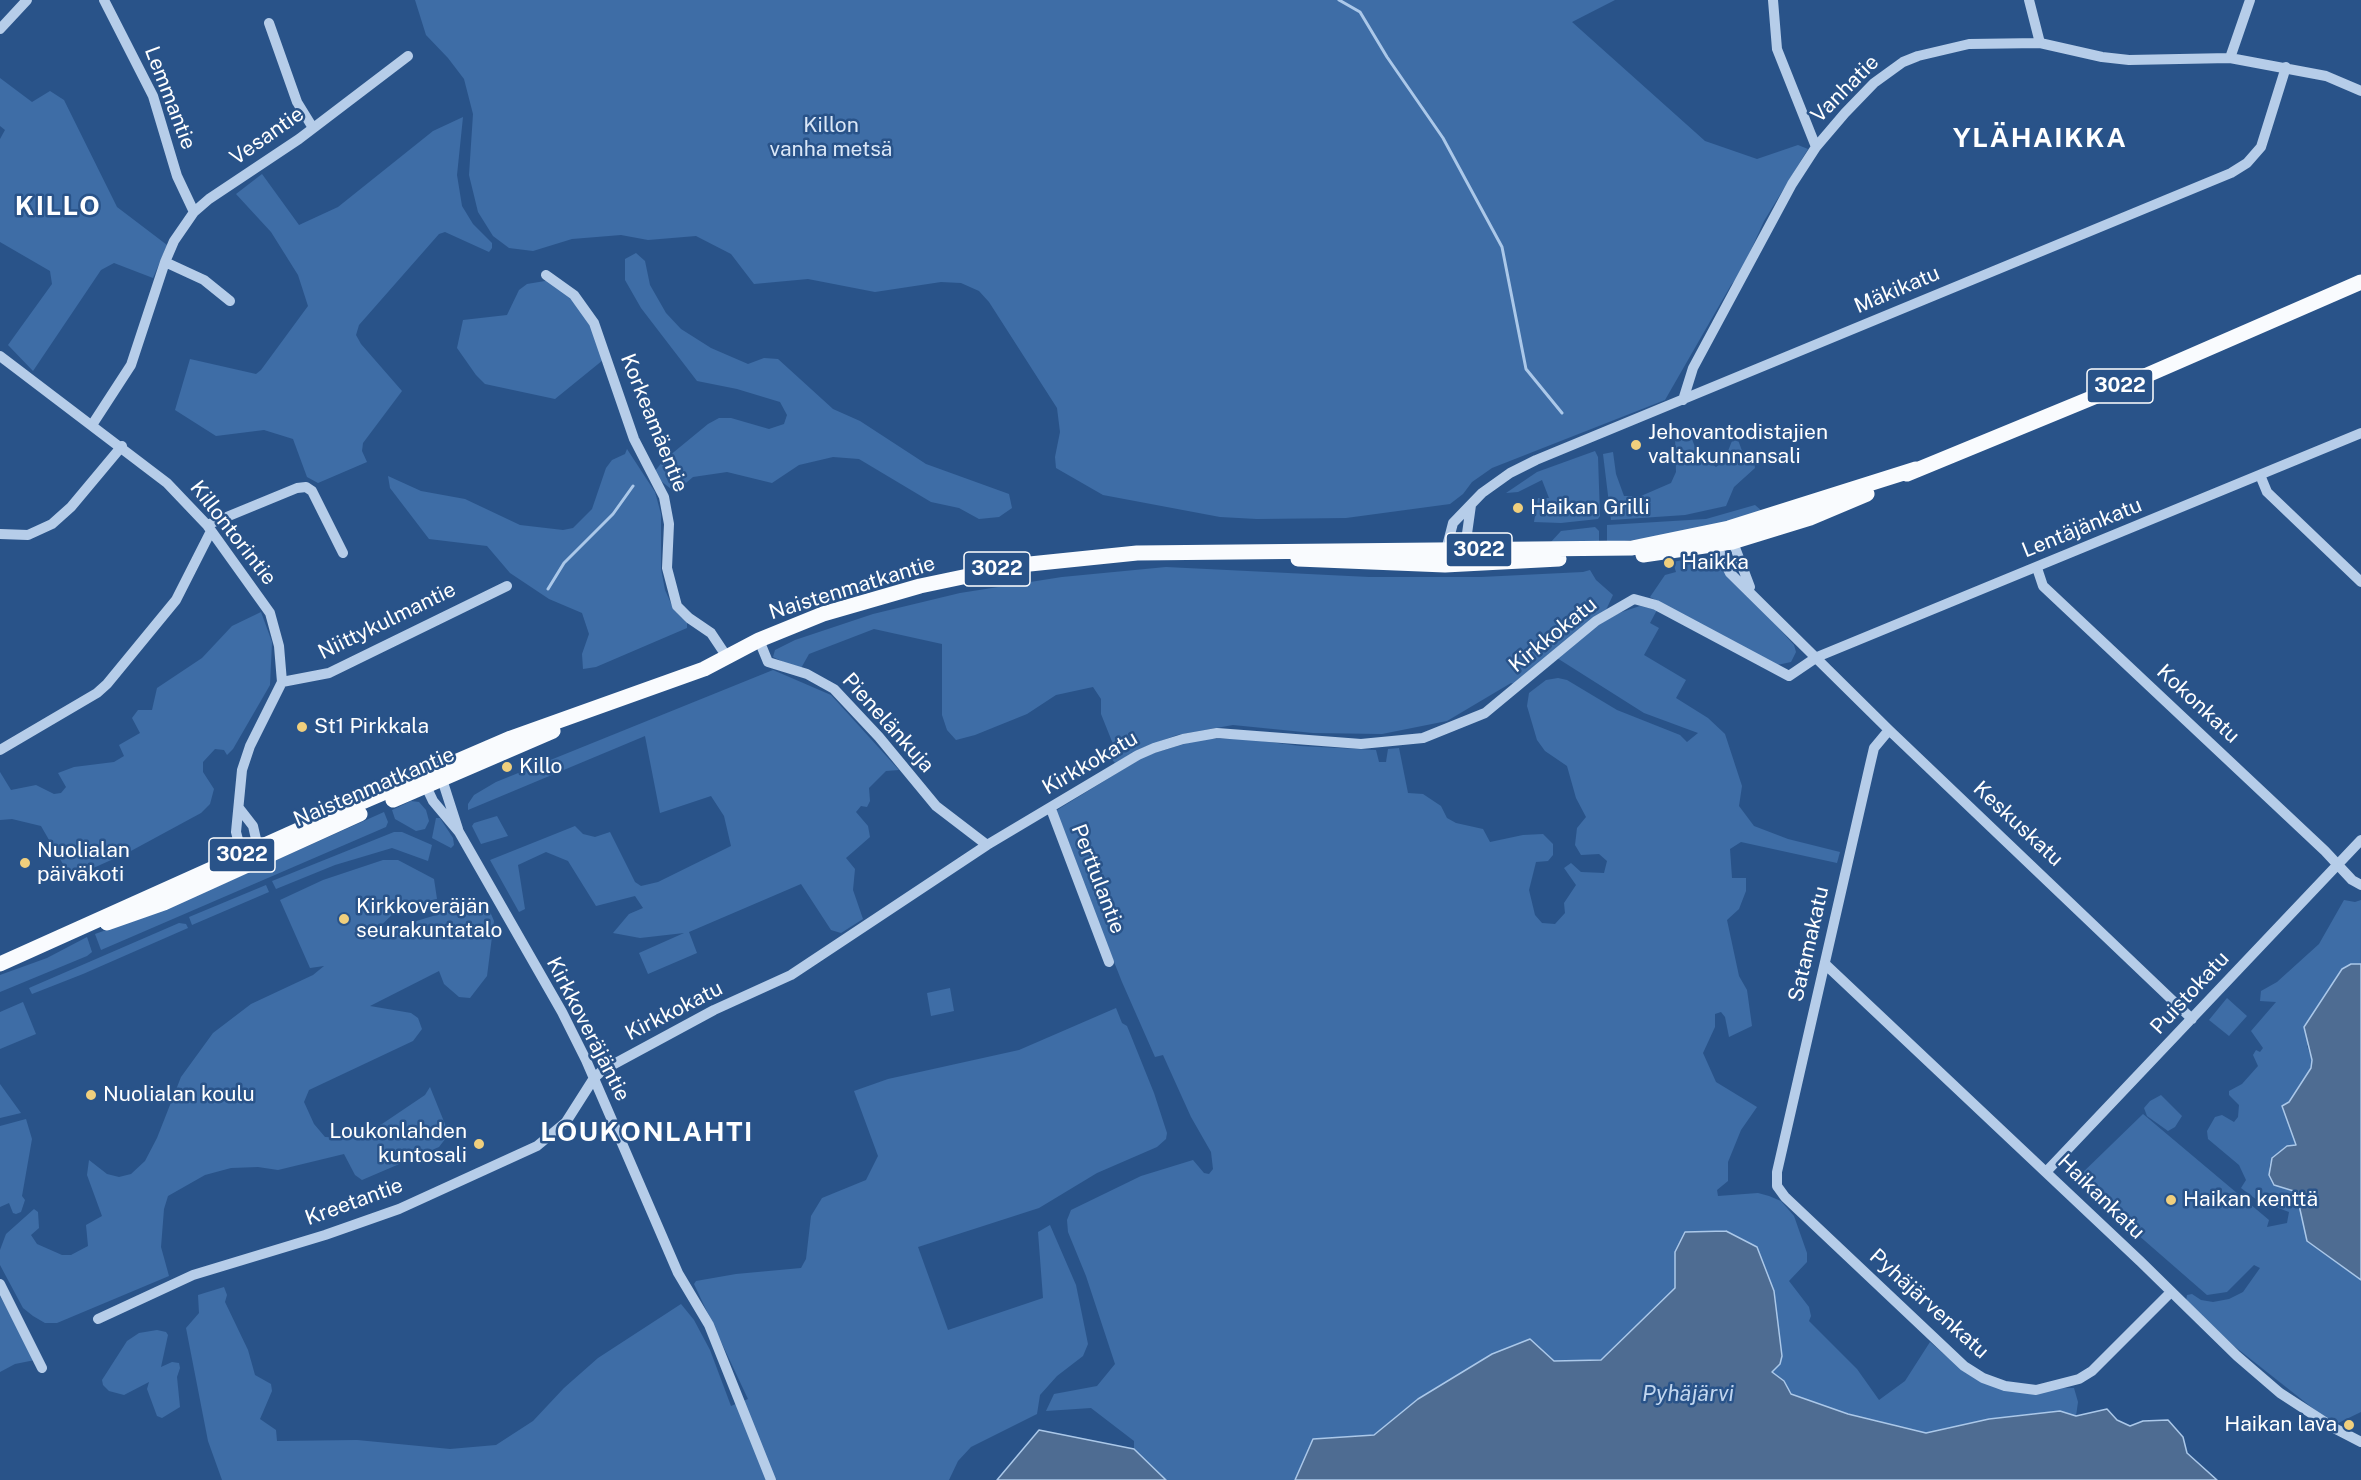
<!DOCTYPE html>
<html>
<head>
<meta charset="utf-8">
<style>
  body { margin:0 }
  canvas { display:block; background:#295389 }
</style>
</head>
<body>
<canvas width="2361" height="1480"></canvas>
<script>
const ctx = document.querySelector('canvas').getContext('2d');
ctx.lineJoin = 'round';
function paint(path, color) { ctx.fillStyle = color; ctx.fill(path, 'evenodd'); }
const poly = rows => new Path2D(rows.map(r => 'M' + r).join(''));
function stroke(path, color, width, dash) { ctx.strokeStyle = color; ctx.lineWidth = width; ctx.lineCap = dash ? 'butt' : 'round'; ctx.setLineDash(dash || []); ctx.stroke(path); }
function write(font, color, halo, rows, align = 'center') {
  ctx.font = font + ' "Public Sans",sans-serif'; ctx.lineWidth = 5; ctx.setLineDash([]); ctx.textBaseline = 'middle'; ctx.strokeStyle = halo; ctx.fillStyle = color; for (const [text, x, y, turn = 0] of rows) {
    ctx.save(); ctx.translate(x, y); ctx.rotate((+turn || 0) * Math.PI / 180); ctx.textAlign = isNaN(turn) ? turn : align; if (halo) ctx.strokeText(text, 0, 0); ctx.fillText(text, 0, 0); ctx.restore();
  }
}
paint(poly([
  [415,0,1615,0,1572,22,1705,141,1757,159,1798,145,1808,149,1764,221,1740,274,1731,285,1665,400,1492,468,1472,482,1463,494,1450,504,1346,518,1257,519,1220,517,1103,495,1056,468,1055,457,1060,432,1057,408,989,302,979,291,961,283,941,282,875,292,808,279,754,284,731,254,696,236,648,240,621,235,572,239,533,251,509,248,493,236,478,212,469,175,473,114,464,79,448,58,426,35],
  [0,78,32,102,50,91,64,100,117,207,167,245,153,278,114,263,101,270,33,371,8,345,52,284,50,271,0,242,0,139,5,130,0,126],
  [463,117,457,175,462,206,473,224,492,243,492,248,489,252,445,232,439,234,359,325,356,335,361,344,402,391,363,443,362,451,367,462,318,483,307,477,293,439,264,430,216,436,175,410,190,359,256,374,261,370,308,306,298,275,271,232,236,194,262,174,299,225,338,207,433,131],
  [636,253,645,261,650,285,666,313,681,329,711,348,748,364,764,358,778,359,833,409,860,421,926,464,1009,494,1012,508,999,517,979,519,959,508,931,502,859,459,833,457,799,465,772,483,727,472,693,477,675,492,657,478,655,471,663,461,708,424,719,418,731,418,769,429,784,424,787,415,780,402,737,389,697,381,641,308,625,280,625,259],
  [551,280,570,295,588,319,603,360,555,399,485,384,476,375,457,348,463,320,507,315,519,290,527,284],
  [1688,429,1697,452,1716,467,1724,461,1732,441,1738,440,1744,456,1754,462,1755,468,1734,487,1726,506,1685,515,1611,520,1603,454,1613,452,1616,474,1624,496,1641,496,1671,483,1676,472,1675,435],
  [627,449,655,492,661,514,661,569,665,590,674,610,687,623,687,628,596,667,583,669,582,654,589,634,582,613,549,599,510,573,487,546,429,539,390,488,388,476,421,491,465,499,520,525,563,530,573,528,592,509,606,468,612,460,625,454],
  [1595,451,1598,457,1600,516,1598,519,1561,523,1534,522,1538,498,1549,498,1542,480,1518,492,1506,493,1537,472],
  [1755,505,1762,511,1685,534,1607,543,1607,525,1706,519],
  [1595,527,1599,531,1599,544,1550,543,1561,531],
  [1692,558,1702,558,1715,563,1757,604,1794,645,1796,652,1791,662,1777,665,1650,597,1665,575,1676,572,1673,562],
  [1166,567,1369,577,1481,577,1583,572,1590,570,1596,580,1613,595,1606,610,1517,685,1511,683,1447,721,1382,734,1313,733,1233,725,1177,735,1142,748,1115,763,1109,756,1115,749,1101,714,1101,699,1093,687,1056,695,1027,714,975,735,956,740,947,730,942,715,942,644,874,629,809,654,800,670,773,657,775,650,795,640,873,614,960,593,1062,577],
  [1640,606,1657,610,1650,623,1659,628,1644,655,1686,680,1676,698,1708,718,1725,734,1742,786,1739,806,1754,826,1788,839,1840,852,1837,863,1741,842,1730,849,1732,878,1746,878,1746,891,1739,909,1727,920,1739,976,1747,990,1752,1026,1729,1037,1725,1017,1721,1012,1715,1014,1715,1027,1703,1053,1716,1082,1757,1107,1741,1130,1728,1162,1728,1181,1717,1190,1718,1196,1758,1193,1769,1196,1781,1201,1794,1216,1807,1253,1807,1262,1789,1281,1809,1307,1811,1316,1809,1321,1857,1369,1879,1400,1905,1381,1930,1342,1945,1355,2001,1389,2074,1388,2078,1402,2076,1416,2060,1411,1989,1419,1926,1433,1848,1414,1790,1394,1784,1381,1771,1372,1780,1364,1782,1356,1780,1341,1675,1252,1675,1288,1601,1360,1554,1361,1529,1339,1492,1354,1418,1399,1374,1435,1313,1439,1295,1480,1166,1480,1134,1449,1134,1441,1091,1408,1046,1411,1054,1394,1097,1386,1115,1364,1086,1276,1068,1232,1067,1220,1071,1210,1141,1176,1193,1160,1204,1173,1209,1174,1213,1169,1211,1152,1191,1117,1163,1055,1155,1057,1122,982,1055,813,1057,810,1145,756,1200,739,1246,739,1300,746,1376,750,1379,762,1386,762,1388,749,1399,748,1408,793,1423,794,1441,806,1447,818,1456,823,1483,829,1490,842,1523,835,1543,834,1553,844,1553,855,1548,861,1536,862,1529,890,1535,915,1542,923,1555,924,1565,913,1564,903,1576,885,1564,868,1571,863,1581,872,1604,873,1607,861,1599,854,1581,855,1575,845,1577,828,1586,817,1576,798,1567,766,1545,751,1537,740,1527,706,1529,693,1546,680,1558,678,1567,680,1617,710,1680,735,1687,742,1698,733,1644,713,1557,658,1595,627,1619,613],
  [261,612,272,642,270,685,233,749,227,755,224,750,215,749,203,762,203,772,214,789,210,804,201,813,129,852,71,878,41,826,12,819,0,820,0,772,11,790,36,785,54,794,61,793,66,787,58,773,74,767,114,762,124,756,119,745,140,733,132,718,138,710,152,710,157,688,202,658,232,626],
  [773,670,831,695,899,770,886,771,869,788,870,801,867,807,861,806,856,812,868,826,870,837,846,858,855,869,853,890,863,919,841,933,831,930,801,884,689,932,697,953,648,974,639,953,684,933,640,938,613,933,629,914,643,908,635,896,596,906,568,861,546,852,518,865,525,909,519,912,490,860,575,826,583,834,595,837,610,832,635,882,641,886,658,882,731,846,724,816,711,796,660,813,645,736,468,810,468,804,474,795,496,782],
  [411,801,419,802,426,810,429,821,425,829,416,831,395,819,392,810],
  [384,812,388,822,386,827,101,950,95,934,171,907],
  [497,816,508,836,481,844,472,826,474,823],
  [436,818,440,818,453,838,454,845,451,848,432,838],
  [394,832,402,832,432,845,428,861,392,848,335,865,276,889,272,881],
  [383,860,398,860,434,879,437,899,396,911,371,935,485,900,494,921,487,976,470,998,459,997,444,984,439,971,370,1006,411,1013,418,1018,422,1029,413,1041,309,1090,304,1102,314,1124,325,1137,349,1138,382,1124,425,1095,430,1087,449,1134,439,1147,362,1180,355,1175,344,1154,278,1170,258,1167,231,1168,205,1175,168,1196,164,1209,161,1247,169,1276,57,1323,45,1323,33,1316,23,1308,0,1265,0,1250,6,1234,34,1209,38,1212,39,1228,31,1235,37,1244,62,1255,71,1255,88,1246,86,1225,102,1216,87,1175,89,1160,107,1174,119,1177,131,1174,145,1161,157,1138,181,1077,213,1033,251,1004,313,975,324,966,310,968,280,900,323,880],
  [266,885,269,892,192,925,189,917],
  [2344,900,2355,902,2361,900,2361,964,2342,969,2307,1046,2312,1060,2311,1068,2289,1102,2282,1106,2296,1145,2287,1146,2272,1158,2269,1167,2274,1185,2297,1192,2302,1197,2307,1241,2361,1280,2361,1412,2334,1425,2234,1346,2186,1301,2187,1295,2192,1294,2201,1300,2213,1302,2229,1299,2243,1292,2260,1268,2254,1265,2227,1292,2207,1295,2075,1180,2143,1114,2269,1220,2267,1227,2287,1223,2289,1212,2257,1200,2241,1188,2246,1180,2239,1165,2208,1139,2207,1131,2215,1117,2222,1115,2234,1122,2238,1117,2239,1105,2229,1095,2229,1091,2242,1084,2258,1066,2253,1055,2256,1050,2260,1052,2263,1048,2251,1031,2276,1002,2260,1001,2261,991,2277,982,2319,944],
  [179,923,186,924,188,928,83,974,32,994,29,988],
  [87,937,92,952,87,956,0,992,0,975,47,958],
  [950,988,954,1011,931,1016,927,993],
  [2227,998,2247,1016,2229,1036,2209,1020],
  [23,1002,36,1034,0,1049,0,1012],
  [1116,1008,1122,1023,1127,1026,1154,1093,1167,1133,1166,1139,1157,1147,1097,1173,1039,1208,918,1247,948,1330,1043,1298,1038,1232,1050,1225,1076,1285,1088,1344,1083,1356,1057,1376,1040,1395,1037,1414,971,1447,958,1461,949,1480,222,1480,208,1441,186,1328,199,1313,198,1295,224,1287,227,1295,225,1302,248,1350,255,1375,271,1384,272,1391,260,1419,276,1430,277,1441,357,1440,450,1449,496,1445,533,1421,564,1388,598,1358,681,1304,694,1320,710,1350,731,1406,748,1399,694,1284,696,1281,736,1274,801,1268,806,1259,811,1216,822,1198,866,1180,878,1156,854,1091,888,1079,1019,1050],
  [0,1084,21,1113,0,1118],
  [2161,1095,2182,1116,2175,1127,2168,1131,2147,1116,2144,1108,2150,1101],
  [26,1119,32,1139,22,1196,25,1200,21,1212,16,1214,13,1213,9,1203,0,1207,0,1126],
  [0,1296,35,1360,15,1364,0,1372],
  [157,1330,166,1332,168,1335,161,1367,172,1362,179,1363,180,1368,177,1377,180,1407,162,1418,157,1416,147,1389,149,1382,124,1395,109,1391,103,1385,102,1380,127,1341,139,1333]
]), '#3e6da6');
const water = poly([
  [2351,964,2361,964,2361,1280,2307,1241,2299,1205,2302,1197,2297,1192,2274,1185,2269,1175,2272,1158,2287,1146,2296,1145,2282,1106,2289,1102,2311,1068,2312,1060,2304,1027,2342,969,2351,964],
  [1726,1231,1757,1247,1774,1291,1782,1356,1780,1364,1772,1372,1784,1381,1791,1394,1848,1414,1926,1433,1989,1419,2060,1411,2076,1416,2107,1409,2117,1420,2130,1426,2143,1421,2168,1420,2183,1437,2187,1453,2217,1480,1295,1480,1313,1439,1374,1435,1418,1399,1492,1354,1530,1339,1554,1361,1601,1360,1675,1288,1675,1252,1685,1232,1726,1231],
  [1039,1430,1134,1449,1166,1480,997,1480,1039,1430]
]);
paint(water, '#4e6c92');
stroke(water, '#abc8e9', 1.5);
stroke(poly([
  [1339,0,1360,12,1387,57,1443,138,1502,247,1526,369,1562,413],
  [548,589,564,563,613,514,633,486]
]), '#abc8e9', 3);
stroke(poly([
  [104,0,153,96,177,176,194,212],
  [1773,0,1777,49,1816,147],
  [2029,0,2040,43],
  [269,23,297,102,313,128],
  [0,29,27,0],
  [2230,58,2250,0],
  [165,262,204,280,230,301],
  [546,275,574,295,594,323,634,439,664,497,669,524,667,568,677,606,689,618,711,633,727,657],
  [0,356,167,483,207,525,270,613,279,646,282,682,250,746,242,770,236,832,242,855,246,859],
  [1683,400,1693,368,1792,184,1816,147,1845,113,1874,83,1903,62,1918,56,1969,44,2040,43,2102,57,2129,60,2230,58,2326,76,2361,91],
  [92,425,131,365,165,262,174,241,194,212,209,199,299,139,408,56],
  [2260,475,2267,492,2361,582],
  [207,525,297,488,306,487,312,491,343,553],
  [0,534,28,535,52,524,71,507,122,446],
  [1731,537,1750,587],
  [1713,539,1730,573,1889,730,2192,1019],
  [1445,554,1453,523,1482,493,1510,473,1536,460,2231,173,2247,163,2261,147,2286,67],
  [1464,555,1471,505],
  [2037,568,2043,586,2325,851,2352,880,2361,885],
  [759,640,768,662,807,674,834,689,879,737,936,806,987,845],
  [282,682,329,673,507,586],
  [1889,730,1874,748,1870,765,1777,1172,1777,1186,1785,1197,1964,1366,1983,1378,2005,1386,2036,1390,2079,1379,2092,1371,2171,1292],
  [0,750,97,693,107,684,176,600,211,531],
  [440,773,458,829],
  [423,780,433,801,459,832,562,1012,586,1060,678,1273,709,1325,771,1480],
  [239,808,253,826,259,852],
  [1051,809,1109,962],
  [1825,964,2141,1262,2237,1356,2280,1393,2334,1428,2361,1442],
  [2046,1172,2361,840],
  [0,1284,42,1368],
  [98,1319,193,1275,325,1235,399,1209,537,1146,566,1122,594,1078,603,1070,714,1010,791,975,987,845,1138,755,1154,748,1183,739,1217,733,1361,744,1423,738,1485,713,1596,621,1634,599,1656,605,1789,676,1817,657,2361,433]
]), '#b6cde9', 10);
stroke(poly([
  [1907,474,2145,376,2361,282],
  [1643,555,1732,542,1810,518,1867,494],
  [1298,559,1445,565,1559,559],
  [393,800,553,731],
  [107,923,164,903,360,814],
  [0,964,318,821,511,738,704,669,759,640,823,614,920,586,1020,565,1137,553,1632,548,1729,528,1916,469]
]), '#f9fbfe', 15);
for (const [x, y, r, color] of [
  [1636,445,6,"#f0cf7d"],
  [1518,508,6,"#f0cf7d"],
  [1669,563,6,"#f0cf7d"],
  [302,727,6,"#f0cf7d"],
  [507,767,6,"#f0cf7d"],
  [25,863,6,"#f0cf7d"],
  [344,919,6,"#f0cf7d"],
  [91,1095,6,"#f0cf7d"],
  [479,1144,6,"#f0cf7d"],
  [2171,1200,6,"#f0cf7d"],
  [2349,1425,6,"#f0cf7d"]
]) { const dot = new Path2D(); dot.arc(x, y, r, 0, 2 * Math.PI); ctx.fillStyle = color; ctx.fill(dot); stroke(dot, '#295389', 2); }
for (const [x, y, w] of [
  [2120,386,66],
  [1479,550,66],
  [997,569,66],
  [242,855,66]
]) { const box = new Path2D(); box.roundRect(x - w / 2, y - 17, w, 34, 4.5); ctx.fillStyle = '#295389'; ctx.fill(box); stroke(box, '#fff', 1.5); }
write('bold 20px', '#fff', null, [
  ["3022",2120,386],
  ["3022",1479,550],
  ["3022",997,569],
  ["3022",242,855]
]);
write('21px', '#fff', '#295389', [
  ["Vanhatie",1845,89,-45],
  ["Lemmantie",170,98,69],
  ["Vesantie",267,136,-35],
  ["Mäkikatu",1897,290,-23],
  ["Korkeamäentie",654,423,68],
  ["Lentäjänkatu",2082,528,-22],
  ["Killontorintie",233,533,52],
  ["Naistenmatkantie",852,588,-17],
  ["Niittykulmantie",387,621,-26],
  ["Kirkkokatu",1553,635,-39],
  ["Kokonkatu",2198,704,43],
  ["Pienelänkuja",888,723,48],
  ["Kirkkokatu",1090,763,-30],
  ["Naistenmatkantie",374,787,-23],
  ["Keskuskatu",2018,824,43],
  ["Perttulantie",1098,879,69],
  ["Satamakatu",1809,944,-77],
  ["Puistokatu",2190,993,-47],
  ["Kirkkokatu",674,1011,-27],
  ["Kirkkoveräjäntie",588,1029,63],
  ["Haikankatu",2101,1197,44],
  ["Kreetantie",354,1202,-20],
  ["Pyhäjärvenkatu",1929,1304,42]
]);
write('21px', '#dae7f7', '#295389', [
  ["Killon",831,126],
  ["vanha metsä",831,150]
]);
write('21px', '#fff', '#295389', [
  ["Jehovantodistajien",1648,433],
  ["valtakunnansali",1648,457],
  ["Haikan Grilli",1530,508],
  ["Haikka",1681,563],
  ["St1 Pirkkala",314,727],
  ["Killo",519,767],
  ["Nuolialan",37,851],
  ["päiväkoti",37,875],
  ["Kirkkoveräjän",356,907],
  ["seurakuntatalo",356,931],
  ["Nuolialan koulu",103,1095],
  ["Loukonlahden",467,1132,"right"],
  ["kuntosali",467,1156,"right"],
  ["Haikan kenttä",2183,1200],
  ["Haikan lava",2337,1425,"right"]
], 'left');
write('italic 22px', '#c2d7f0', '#295389', [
  ["Pyhäjärvi",1688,1394]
]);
ctx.letterSpacing = '1.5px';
write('bold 27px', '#fff', '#295389', [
  ["YLÄHAIKKA",2040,139],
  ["KILLO",58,207],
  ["LOUKONLAHTI",647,1133]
]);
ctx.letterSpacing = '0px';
</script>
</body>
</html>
